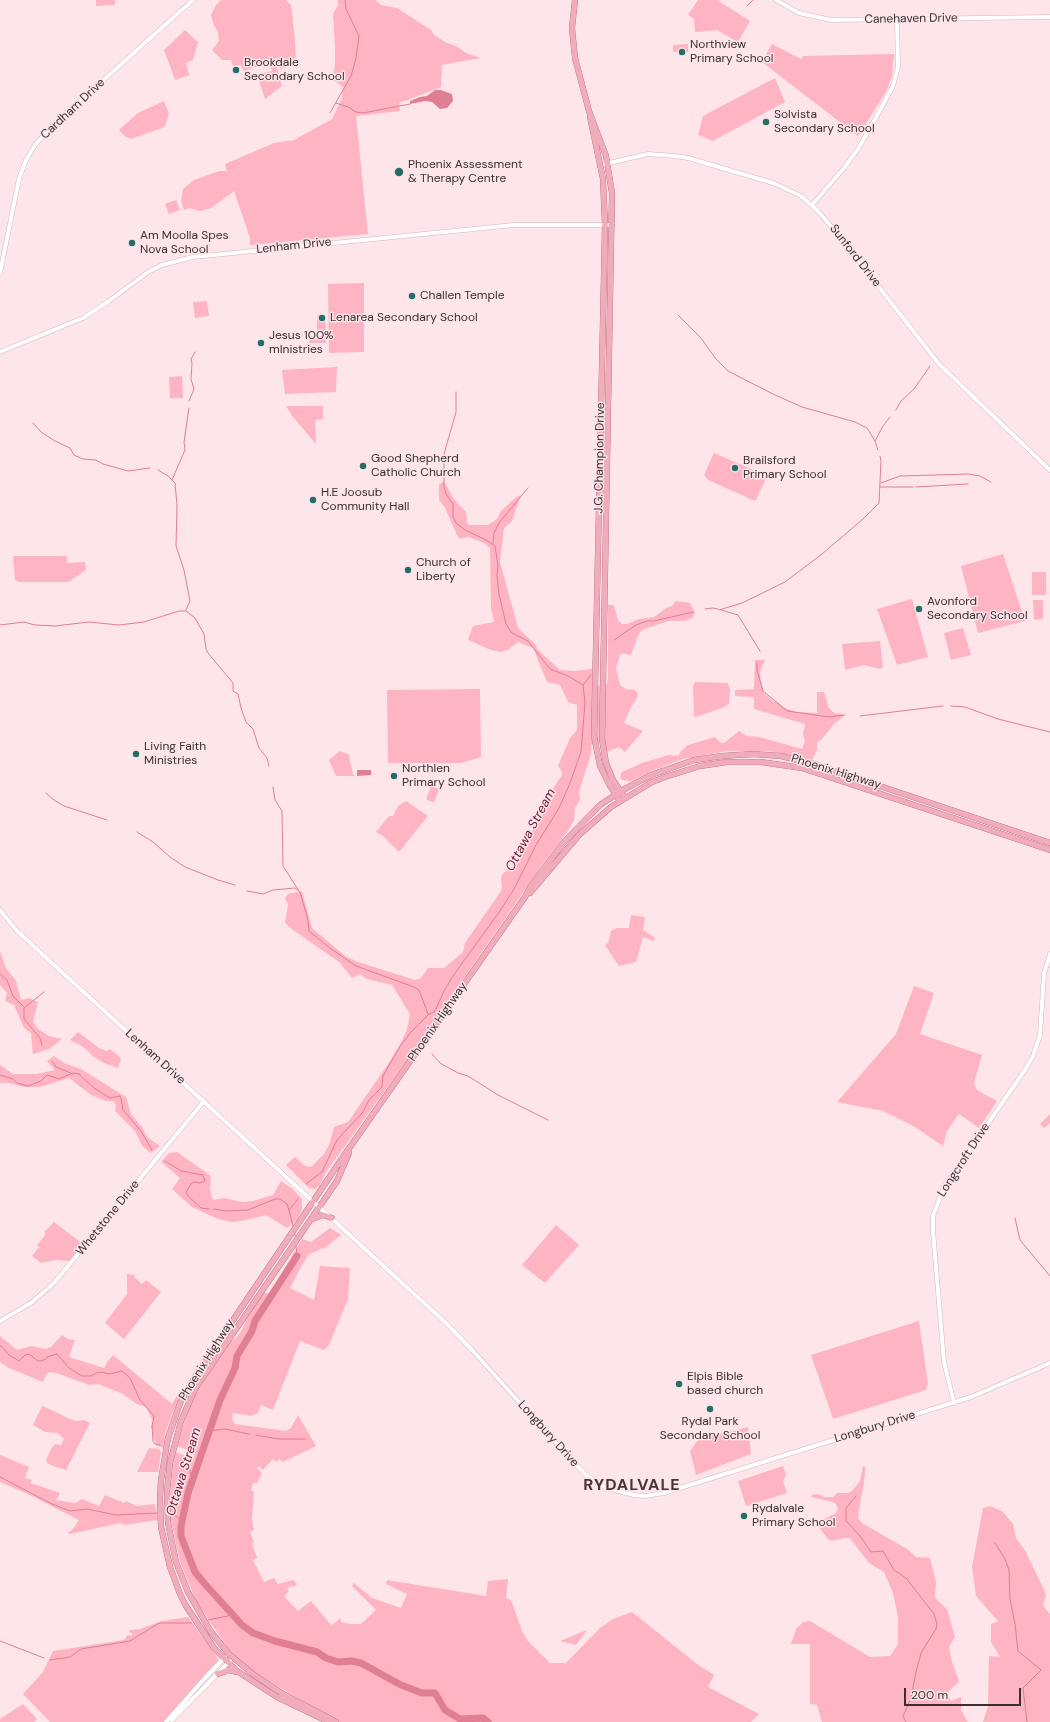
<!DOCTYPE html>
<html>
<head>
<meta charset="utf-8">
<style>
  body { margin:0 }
  #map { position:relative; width:1050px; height:1722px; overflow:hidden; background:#fde5e9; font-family:"DM Sans",sans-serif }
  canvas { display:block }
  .scale { position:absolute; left:904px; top:1688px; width:117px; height:18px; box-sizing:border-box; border:2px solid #382f31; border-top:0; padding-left:5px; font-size:12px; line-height:14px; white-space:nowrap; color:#382f31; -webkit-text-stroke:3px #fde5e9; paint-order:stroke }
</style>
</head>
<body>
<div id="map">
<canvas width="1050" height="1722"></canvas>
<div class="scale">200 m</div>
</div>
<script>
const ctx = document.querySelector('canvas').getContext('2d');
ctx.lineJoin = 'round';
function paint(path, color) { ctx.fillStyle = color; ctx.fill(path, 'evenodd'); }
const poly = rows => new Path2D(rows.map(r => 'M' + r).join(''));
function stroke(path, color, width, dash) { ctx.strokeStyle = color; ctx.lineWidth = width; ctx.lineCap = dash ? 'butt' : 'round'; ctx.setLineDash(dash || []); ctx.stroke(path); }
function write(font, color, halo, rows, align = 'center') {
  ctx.font = font + ' "DM Sans",sans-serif'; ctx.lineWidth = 3; ctx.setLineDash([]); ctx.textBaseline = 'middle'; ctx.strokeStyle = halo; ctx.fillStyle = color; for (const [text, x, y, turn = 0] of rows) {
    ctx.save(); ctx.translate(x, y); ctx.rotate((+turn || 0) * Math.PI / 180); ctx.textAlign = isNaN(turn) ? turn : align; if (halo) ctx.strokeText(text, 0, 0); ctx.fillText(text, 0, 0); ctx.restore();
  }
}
paint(poly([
  [96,0,115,0,115,5,96,6],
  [221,0,286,0,291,5,295,39,296,64,280,69,276,60,244,71,241,65,233,66,231,60,222,60,212,50,219,41,218,32,213,23,211,15,216,5],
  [338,0,375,0,381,5,397,8,431,30,434,35,445,42,456,46,468,54,481,58,442,65,441,87,399,103,400,111,356,116,368,234,250,245,250,238,234,191,211,208,200,211,190,208,184,210,181,201,183,189,194,180,219,171,226,171,227,172,225,164,274,143,294,140,332,119,342,98,343,87,332,79,335,66,335,47,333,13,338,6],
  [698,0,717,0,750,21,738,42,717,30,695,32,694,19,688,15],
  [185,30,198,42,193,60,186,63,189,75,175,80,164,50],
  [688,44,688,52,673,52,673,45],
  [772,44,801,59,803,56,894,54,892,76,887,90,858,136,762,62],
  [276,63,282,86,265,99,257,74,272,71,270,64],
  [775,78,785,102,713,141,698,135,703,116],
  [164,101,169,114,165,126,162,128,131,139,126,137,119,130,138,113],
  [176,200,180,210,169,214,165,204],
  [364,283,364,352,329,353,328,284],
  [207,301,209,316,195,318,193,302],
  [317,315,325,315,326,332,317,333],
  [309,336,326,336,326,343,309,343],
  [337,367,336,392,285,394,282,370],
  [182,376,183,398,170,398,169,377],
  [286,406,323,406,323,419,315,420,316,444,293,417],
  [714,453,767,476,756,500,753,500,708,480,704,475],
  [443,482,445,483,453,498,466,512,467,523,470,525,488,525,497,519,501,511,516,497,521,495,512,521,504,528,500,562,518,628,537,646,536,648,560,670,575,671,592,669,592,683,597,686,607,684,608,677,608,605,614,605,618,620,622,624,627,624,639,619,654,617,666,608,672,606,676,601,690,603,695,613,692,618,685,621,668,621,642,630,638,636,631,655,622,653,620,655,616,668,620,685,626,689,635,690,638,694,636,700,631,707,624,723,643,731,625,752,619,747,607,752,600,742,591,745,591,754,579,792,580,800,575,808,574,820,570,828,545,861,402,1067,326,1172,320,1185,315,1189,309,1188,286,1165,295,1157,305,1166,311,1167,324,1154,329,1145,334,1127,348,1122,386,1067,402,1041,407,1029,410,1014,392,985,367,979,360,974,352,978,339,962,293,930,285,923,288,905,285,898,288,894,302,891,312,928,345,956,358,962,415,980,421,978,428,968,444,968,463,952,465,943,501,891,502,887,501,878,503,873,512,869,523,851,525,842,544,812,550,793,562,775,562,772,558,766,570,738,577,730,577,705,568,702,560,685,547,682,533,648,518,642,508,650,501,652,491,650,468,640,473,626,494,622,491,608,490,548,484,543,469,537,460,539,457,535,445,508,439,500,439,484],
  [1003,554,1025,621,978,633,961,566],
  [13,556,67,556,67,563,85,562,86,570,68,582,19,582,15,580],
  [1032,572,1046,572,1046,595,1032,595],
  [912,599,928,657,897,665,877,609],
  [1033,600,1043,600,1043,619,1034,620],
  [963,628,971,655,951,660,944,633],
  [880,641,883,667,880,669,864,665,845,670,842,644],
  [755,660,765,660,760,672,761,680,764,693,774,702,777,702,785,708,797,712,817,713,817,692,824,692,829,708,834,713,842,714,844,716,834,724,821,740,817,742,817,750,812,760,770,751,727,751,683,759,651,771,631,781,622,780,620,777,622,772,642,763,669,755,678,756,681,751,688,745,715,737,720,742,724,743,739,731,747,736,759,737,802,749,805,741,803,734,805,724,754,709,754,697,735,696,735,690,754,689],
  [695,682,728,683,730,690,729,704,722,708,696,717,694,716,693,686],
  [480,689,481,757,461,763,388,763,387,690],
  [340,751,350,755,349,757,353,774,355,776,336,776,329,760],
  [431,786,439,789,434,803,426,799],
  [406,801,428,816,399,852,383,836,376,832,389,816,393,816,398,806],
  [631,915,645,917,643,930,655,938,654,941,643,937,636,962,619,966,605,945,608,943,611,931,617,928,629,928],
  [0,951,6,968,16,981,21,1000,29,998,38,1002,33,1022,38,1029,49,1036,62,1039,49,1049,33,1054,31,1033,24,1028,14,1005,5,1001,7,993,0,985],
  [914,986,934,993,920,1034,982,1055,974,1083,977,1090,997,1101,979,1128,959,1114,947,1131,943,1146,915,1127,883,1111,837,1102,896,1034],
  [78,1032,99,1048,107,1051,110,1049,121,1058,118,1068,104,1063,94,1057,82,1046,70,1040],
  [54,1056,64,1063,81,1069,126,1097,131,1114,142,1127,147,1137,160,1146,151,1153,142,1146,135,1131,115,1111,116,1105,113,1101,106,1101,91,1095,69,1078,40,1087,24,1087,9,1083,0,1083,0,1065,13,1074,36,1074,55,1070,47,1061],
  [1050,1114,1050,1123,1044,1128,1040,1124],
  [177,1152,211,1176,210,1189,213,1200,224,1198,242,1202,253,1201,273,1195,281,1181,293,1189,302,1199,302,1209,297,1220,287,1228,266,1215,242,1221,231,1222,218,1219,192,1207,172,1189,180,1178,161,1162,169,1153],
  [54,1222,79,1241,81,1246,70,1261,55,1260,41,1263,32,1256,39,1247,37,1245,46,1234,44,1232],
  [556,1225,579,1245,545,1283,522,1265],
  [330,1228,341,1235,326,1247,309,1254,302,1265,290,1288,314,1300,320,1266,350,1268,348,1299,329,1345,324,1350,300,1341,273,1410,261,1405,258,1413,251,1416,233,1413,232,1419,235,1424,286,1431,291,1428,298,1415,316,1446,283,1462,279,1459,277,1462,273,1459,263,1470,259,1466,257,1468,262,1473,257,1483,253,1483,251,1490,254,1492,252,1519,254,1530,250,1532,254,1542,252,1543,257,1558,253,1560,264,1582,274,1578,278,1584,293,1580,297,1584,294,1587,291,1586,287,1589,289,1591,284,1596,298,1611,311,1601,331,1625,341,1618,341,1622,350,1624,361,1624,376,1610,352,1586,354,1583,372,1598,401,1608,407,1594,386,1584,387,1580,486,1596,488,1581,508,1579,506,1598,511,1600,522,1631,527,1640,550,1663,566,1663,600,1628,613,1619,632,1612,697,1664,714,1675,708,1687,759,1714,751,1722,339,1722,255,1673,230,1651,197,1603,180,1562,171,1520,170,1496,173,1463,176,1452,193,1459,195,1453,177,1446,185,1420,194,1397,230,1342,235,1339,242,1330,248,1315,263,1293,270,1293,302,1239,311,1242],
  [127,1274,135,1275,134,1277,142,1284,146,1280,161,1292,124,1339,105,1323,127,1294],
  [919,1321,928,1384,926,1390,833,1419,811,1355],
  [62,1335,68,1339,75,1340,69,1357,104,1368,107,1362,113,1355,172,1404,178,1394,180,1396,170,1419,165,1434,163,1448,156,1445,151,1426,153,1421,146,1407,137,1404,123,1394,98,1384,89,1385,56,1373,49,1372,46,1375,43,1382,9,1368,0,1362,0,1336,17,1350,31,1346,46,1349,51,1347],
  [43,1406,70,1419,76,1421,84,1420,90,1423,66,1470,53,1466,47,1463,46,1460,52,1447,55,1444,61,1445,64,1439,58,1433,45,1432,33,1425,41,1408],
  [748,1427,751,1454,696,1475,690,1451,698,1440],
  [149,1448,159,1449,161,1452,158,1472,137,1472],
  [0,1455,29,1467,25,1478,32,1480,31,1483,37,1485,60,1493,56,1500,75,1503,82,1499,99,1506,105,1495,124,1503,126,1501,137,1506,155,1504,158,1520,125,1525,120,1523,70,1534,67,1533,73,1529,79,1520,28,1494,0,1482],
  [783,1466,786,1475,783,1481,787,1493,746,1506,738,1481],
  [863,1466,865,1467,865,1475,858,1518,862,1523,907,1549,916,1557,930,1558,936,1582,935,1597,939,1602,947,1609,955,1637,949,1647,952,1662,959,1681,947,1693,951,1701,961,1697,961,1710,968,1722,822,1722,817,1705,810,1704,810,1644,791,1644,796,1629,803,1622,810,1621,870,1657,890,1656,898,1644,898,1617,893,1593,884,1572,869,1563,850,1538,845,1538,832,1541,828,1539,820,1529,819,1524,820,1521,836,1513,838,1509,836,1504,833,1502,811,1497,812,1495,818,1494,824,1497,833,1497,837,1493,848,1493,852,1491,860,1481],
  [990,1506,1002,1511,1013,1524,1016,1538,1026,1552,1046,1594,1043,1606,1050,1614,1050,1722,983,1722,988,1706,989,1656,1000,1657,991,1642,991,1624,998,1621,976,1596,972,1567,983,1508],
  [188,1617,217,1657,218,1661,216,1665,203,1677,163,1722,50,1722,23,1694,43,1672,53,1651,124,1640,128,1635,132,1636,132,1633,129,1632,130,1630,140,1629,162,1621],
  [587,1630,576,1645,560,1641],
  [23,1704,37,1719,34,1722,0,1722,0,1719]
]), '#feb4c2');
paint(poly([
  [435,90,441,90,452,94,453,101,447,108,440,109,432,102,425,101,410,104,410,101,420,97,427,96],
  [357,770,371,770,371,775,357,776]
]), '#e07e94');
stroke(poly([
  [747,6,753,0],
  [336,103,351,108,352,110,356,112,363,113,410,104],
  [330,113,351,76,356,58,359,36,346,9,345,0],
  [678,315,701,338,716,359,728,371,773,394,802,407,855,422,867,428,875,441],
  [189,401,194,389,191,379,192,363,191,359,195,352],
  [896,410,901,401,914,389,930,366],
  [33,423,41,432,55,441,70,448,74,455,83,459,96,460,103,464,128,471,150,468],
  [878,450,875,441,883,426,890,417],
  [158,470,168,476,175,483,177,505,176,546,184,570,190,601,186,610],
  [172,480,185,450,184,442,189,408],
  [881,483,900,476,968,474,980,476,991,482],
  [880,487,913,487],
  [916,487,968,484],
  [493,544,494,533,499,523,528,488],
  [705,609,713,608,718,609],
  [719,610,742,603,785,582,822,554,863,519,879,503,881,461,880,456],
  [721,610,738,615,760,651],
  [0,625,24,622,35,625,55,626,89,622,119,625,144,622,179,611,186,611,195,618,204,634,206,649,208,653,233,683,233,691,238,694,241,708,246,722,253,729,259,748,267,758,269,766],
  [614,640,636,625,647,621,654,621,693,612],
  [757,662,757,670,763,691,787,711,829,717,845,715],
  [583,685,591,675],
  [951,706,965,707,998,719,1050,732],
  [860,716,943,706],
  [273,787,275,800,282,811,283,866,299,891],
  [46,793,54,800,64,806,107,820],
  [137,832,153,842,170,857,185,867,218,880,235,885],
  [247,891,263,894,273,890,295,888,300,892,308,920,309,931,330,948,356,966,414,987,419,990,428,1014],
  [0,974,7,980,13,996,24,1007],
  [42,1045,40,1038,24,1019,24,1008,44,992],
  [432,1054,440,1063,458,1073,468,1076,498,1095,548,1120],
  [52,1061,56,1067,73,1074],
  [0,1075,13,1079,17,1083,28,1086,41,1081,47,1075,59,1079,73,1073,79,1074,94,1088,110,1098,120,1096,121,1098,123,1110,141,1131,152,1150],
  [165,1161,181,1171,203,1175,205,1181,200,1183,194,1182,191,1184,186,1192,188,1196,201,1208,209,1209],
  [306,1184,322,1172,337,1140,363,1112,369,1100,382,1087,383,1076,401,1045,411,1032,428,1015,435,1011,444,991,455,973,500,911,514,889,536,845,559,808,570,783,581,752,585,703,583,685,568,676,550,669,528,641,512,633,506,624,499,594,497,575,498,566,495,546,486,540,465,530,456,523,453,517,453,504,446,494,444,487,444,454,456,412,456,392],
  [214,1209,226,1211,248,1210,275,1199,280,1199,287,1204,289,1210],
  [1015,1218,1020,1240,1050,1276],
  [293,1226,289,1210,298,1199],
  [295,1234,295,1236],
  [296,1246,297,1256],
  [0,1345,9,1355,19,1361,25,1355,29,1354,38,1361,41,1361,46,1359,47,1357,57,1354,69,1368,82,1376,91,1376,96,1373,101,1372,109,1374,122,1371,130,1378,140,1400,154,1416,152,1426,153,1441,155,1444,160,1445],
  [209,1431,225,1429,249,1434],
  [256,1435,278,1439,305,1439],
  [182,1460,189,1465,192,1481],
  [0,1477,52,1504,70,1511,87,1509,116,1515,157,1513],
  [856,1496,846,1508,846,1521,860,1536,871,1552,883,1551,894,1570,906,1578,934,1614,937,1624,936,1629,921,1653,916,1672,911,1698,903,1716,906,1722],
  [171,1515,176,1516,182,1521],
  [995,1543,1005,1559,1009,1570,1010,1599,1015,1624,1018,1651,1041,1670,1023,1688,1027,1722],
  [208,1620,233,1615],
  [0,1641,44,1658],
  [50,1660,70,1657,81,1649,130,1641,159,1623,192,1623]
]), '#e07e94', 1);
stroke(poly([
  [297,1256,255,1321,252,1331,237,1356,235,1368,220,1400,188,1493,181,1526,181,1536,195,1572,204,1583,242,1625,253,1633,275,1641,317,1652,326,1658,338,1662,352,1661,361,1663,401,1685,422,1693,435,1693,445,1710,460,1719,483,1718,488,1722]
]), '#e07e94', 7);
const minor = poly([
  [776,0,799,13,831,20,1050,17],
  [605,164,648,154,674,156,688,158,773,183,801,196,818,211,836,232,939,364,1050,470],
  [812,205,844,168,858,149,873,123,893,86,898,67,897,19],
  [0,273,19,179,26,160,35,145,54,124,193,0],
  [0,352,83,318,109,301,148,272,162,265,193,257,514,225,612,225],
  [0,910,17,931,447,1324,473,1351,576,1465,586,1475,606,1488,634,1495,645,1496,664,1493,971,1397,1050,1363],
  [0,1321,31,1303,54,1283,204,1101],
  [954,1403,944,1362,933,1231,933,1216,944,1187,1025,1070,1033,1056,1040,1035,1044,974,1050,954],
  [172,1720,230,1661],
  [166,1722,205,1678,225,1657]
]);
const major = poly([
  [575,0,572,28,575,58,589,111,606,156,612,193,602,739,606,763,613,780,625,798],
  [590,117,603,179,605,225,594,736,600,766,609,784,620,801],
  [530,893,579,835,611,807,652,782,665,777,700,766,727,762,761,762,802,768,1050,850],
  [312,1219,323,1215,332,1218],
  [218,1674,229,1670,237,1672],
  [329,1722,277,1697,237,1671,214,1648,186,1606,180,1594,170,1567,161,1527,160,1498,161,1480,168,1438,180,1403,196,1375,343,1157,525,897,531,886,563,843,600,805,621,791,651,775,694,760,722,756,753,754,781,756,817,765,1050,843],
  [336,1722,283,1694,254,1675,229,1654,211,1632,188,1592,176,1562,168,1523,167,1491,170,1463,181,1421,195,1389,337,1181,349,1153]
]);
stroke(minor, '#d0b9bd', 5);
stroke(major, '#aa5c6f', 6);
stroke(minor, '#fff', 4);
stroke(major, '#f1acbc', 5.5);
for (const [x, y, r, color] of [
  [682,52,4,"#256e67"],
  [236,70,4,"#256e67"],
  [766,122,4,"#256e67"],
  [399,172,5,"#256e67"],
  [132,243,4,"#256e67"],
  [412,296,4,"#256e67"],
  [322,318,4,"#256e67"],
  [261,343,4,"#256e67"],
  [363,466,4,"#256e67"],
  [735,468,4,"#256e67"],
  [313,500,4,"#256e67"],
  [408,570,4,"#256e67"],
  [919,609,4,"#256e67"],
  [136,754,4,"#256e67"],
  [394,776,4,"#256e67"],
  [679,1384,4,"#256e67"],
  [710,1409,4,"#256e67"],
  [744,1516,4,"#256e67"]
]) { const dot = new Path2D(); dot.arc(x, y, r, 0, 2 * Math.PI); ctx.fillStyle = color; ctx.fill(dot); stroke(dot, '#fde5e9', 1.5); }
write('12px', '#382f31', '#fde5e9', [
  ["Canehaven Drive",911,19,-1],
  ["Cardham Drive",73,109,-43],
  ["Lenham Drive",294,246,-6],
  ["Sunford Drive",855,256,52],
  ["J.G. Champion Drive",600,458,-89],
  ["Phoenix Highway",836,772,17],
  ["Phoenix Highway",438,1022,-55],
  ["Lenham Drive",155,1057,42],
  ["Longcroft Drive",964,1160,-57],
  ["Whetstone Drive",108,1218,-51],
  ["Phoenix Highway",207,1360,-58],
  ["Longbury Drive",875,1427,-17],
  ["Longbury Drive",548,1434,48]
]);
write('12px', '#382f31', '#fde5e9', [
  ["Northview",690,45],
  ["Primary School",690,59],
  ["Brookdale",244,63],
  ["Secondary School",244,77],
  ["Solvista",774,115],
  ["Secondary School",774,129],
  ["Phoenix Assessment",408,165],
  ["& Therapy Centre",408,179],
  ["Am Moolla Spes",140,236],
  ["Nova School",140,250],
  ["Challen Temple",420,296],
  ["Lenarea Secondary School",330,318],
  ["Jesus 100%",269,336],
  ["mInistries",269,350],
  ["Good Shepherd",371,459],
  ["Catholic Church",371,473],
  ["Brailsford",743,461],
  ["Primary School",743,475],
  ["H.E Joosub",321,493],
  ["Community Hall",321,507],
  ["Church of",416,563],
  ["Liberty",416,577],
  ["Avonford",927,602],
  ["Secondary School",927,616],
  ["Living Faith",144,747],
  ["Ministries",144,761],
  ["Northlen",402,769],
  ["Primary School",402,783],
  ["Elpis Bible",687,1377],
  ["based church",687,1391],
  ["Rydal Park",710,1422,"center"],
  ["Secondary School",710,1436,"center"],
  ["Rydalvale",752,1509],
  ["Primary School",752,1523]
], 'left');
write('italic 13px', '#6e1733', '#fde5e9', [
  ["Ottawa Stream",531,830,-62],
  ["Ottawa Stream",184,1472,-73]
]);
ctx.letterSpacing = '1px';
write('bold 16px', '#463437', '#fde5e9', [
  ["RYDALVALE",632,1486]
]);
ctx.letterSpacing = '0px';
</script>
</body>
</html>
